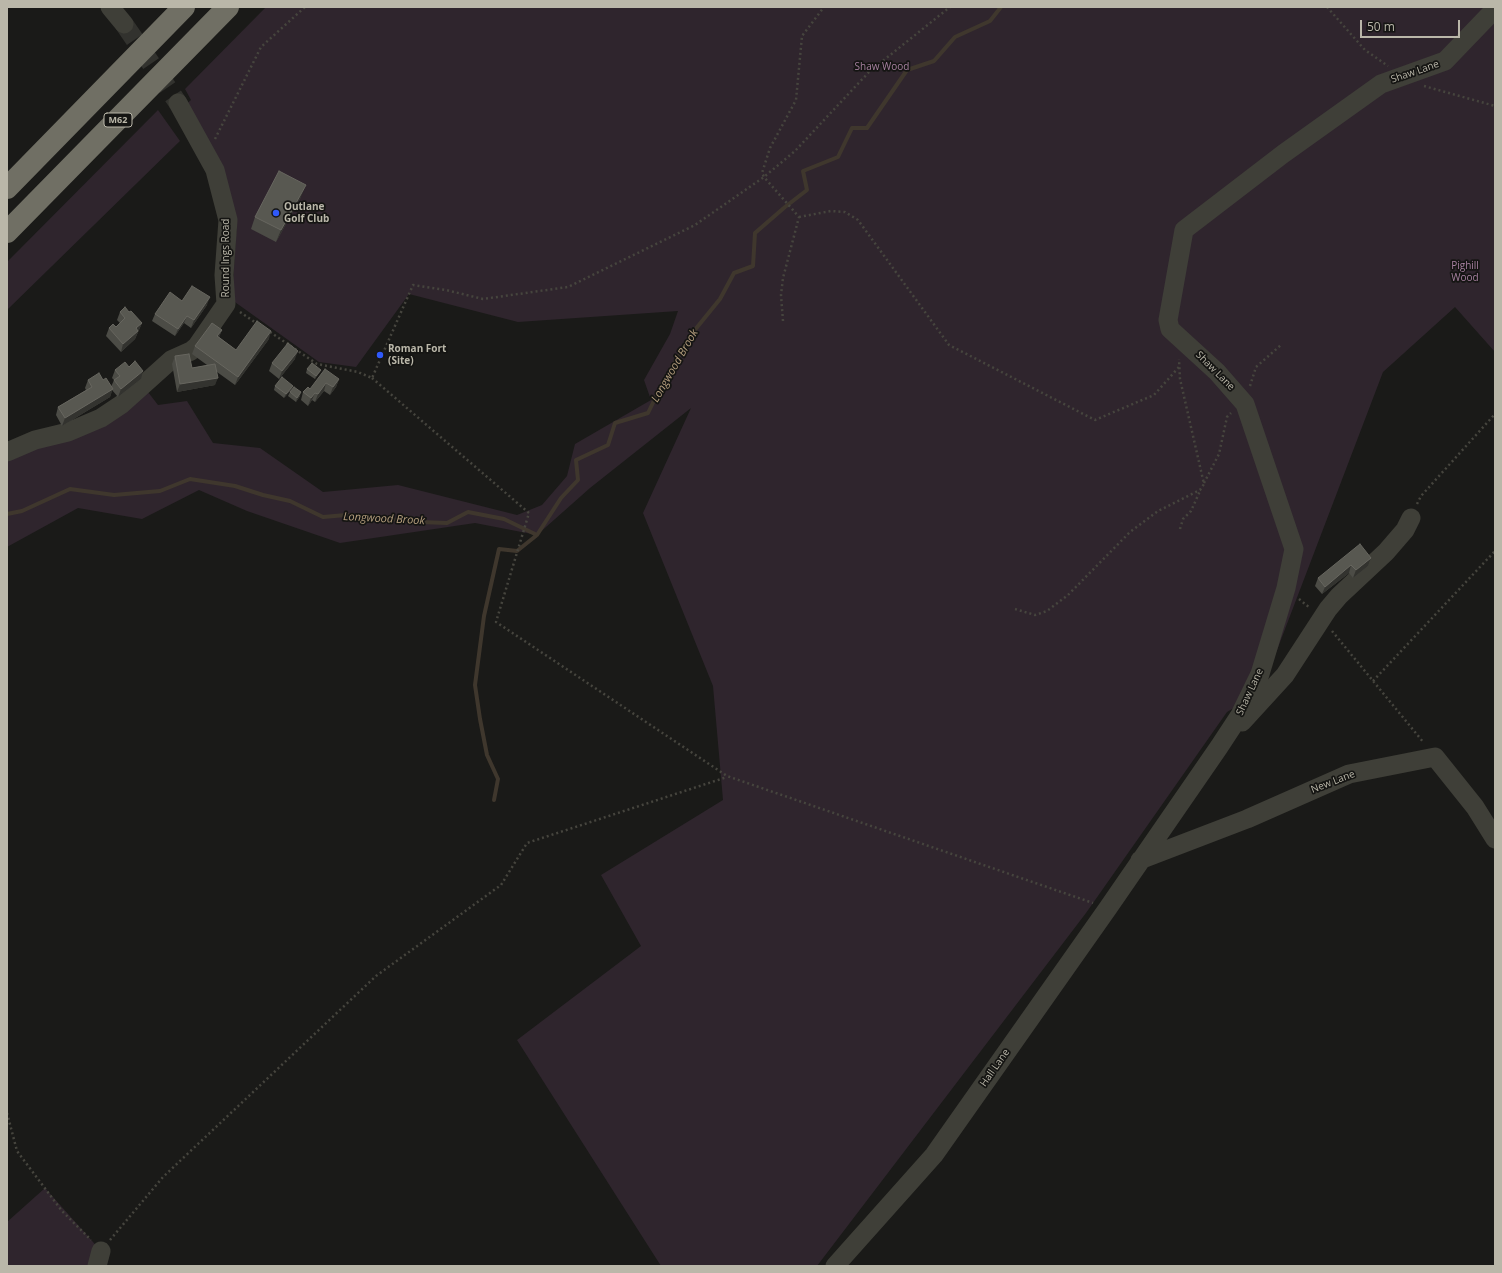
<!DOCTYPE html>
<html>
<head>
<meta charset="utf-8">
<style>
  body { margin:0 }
  #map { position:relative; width:1502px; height:1273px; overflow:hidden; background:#1a1a18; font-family:"Open Sans",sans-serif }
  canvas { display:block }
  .frame { position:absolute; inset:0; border:8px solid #bab7a9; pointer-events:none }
  .scale { position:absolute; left:1360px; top:20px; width:100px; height:18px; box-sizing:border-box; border:2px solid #bab7a9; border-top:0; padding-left:5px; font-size:12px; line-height:14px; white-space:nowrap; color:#bab7a9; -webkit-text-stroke:3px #151513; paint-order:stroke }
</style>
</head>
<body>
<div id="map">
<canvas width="1502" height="1273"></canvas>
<div class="frame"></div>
<div class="scale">50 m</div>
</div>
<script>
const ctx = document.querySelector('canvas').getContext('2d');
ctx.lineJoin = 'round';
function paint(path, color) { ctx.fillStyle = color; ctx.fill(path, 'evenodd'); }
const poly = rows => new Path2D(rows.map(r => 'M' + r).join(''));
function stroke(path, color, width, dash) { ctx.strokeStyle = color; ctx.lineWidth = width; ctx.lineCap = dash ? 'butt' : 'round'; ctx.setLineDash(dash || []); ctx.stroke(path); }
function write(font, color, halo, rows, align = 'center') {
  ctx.font = font + ' "Open Sans",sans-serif'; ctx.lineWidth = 3.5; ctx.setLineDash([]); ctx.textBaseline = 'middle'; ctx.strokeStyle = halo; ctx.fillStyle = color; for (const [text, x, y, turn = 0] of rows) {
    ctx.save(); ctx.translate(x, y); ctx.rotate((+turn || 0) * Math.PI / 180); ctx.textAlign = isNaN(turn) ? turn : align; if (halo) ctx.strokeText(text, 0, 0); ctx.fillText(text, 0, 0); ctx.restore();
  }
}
paint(poly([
  [266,7,1495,7,1495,352,1455,307,1383,372,1261,692,1227,712,1086,913,817,1266,661,1266,517,1040,641,946,601,875,723,800,713,686,643,513,691,408,590,488,537,535,475,523,340,543,247,511,199,490,142,519,78,508,7,547,7,456,148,392,158,405,187,401,213,443,260,448,323,492,398,485,517,515,542,505,567,476,575,444,651,400,644,380,670,334,678,311,518,322,409,294,356,367,319,362,232,300,237,219,183,107,191,100,185,89],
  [158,110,180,141,7,310,7,262],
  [45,1188,101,1251,97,1266,7,1266,7,1222]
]), '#2f252d');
stroke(poly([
  [7,514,22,511,70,489,114,495,160,491,190,479,235,486,263,495,290,501,323,517,346,515,420,522,447,523,468,512,504,519,537,535,561,498,578,480,576,460,608,445,615,423,648,413,664,380,694,331,720,299,734,273,753,266,755,233,785,207,807,190,803,171,838,157,852,128,867,128,907,70,934,61,955,37,990,21,1001,7],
  [494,800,498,779,487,755,480,719,475,685,484,616,499,549,517,551,537,535]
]), '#3f372d', 4);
stroke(poly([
  [124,24,178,103]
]), '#32322e', 19, [19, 10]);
stroke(poly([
  [1327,7,1365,50,1388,66],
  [1424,86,1495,106],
  [215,139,261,47,305,7],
  [799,217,831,211,845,212,858,220,949,345,1095,420,1154,395,1179,367],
  [240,312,259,325],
  [783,321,781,295,783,278,799,217,764,177,762,173,770,148,796,100,802,36,824,7],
  [270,332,317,364,358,372,372,378,413,285,446,290,483,299,568,287,695,225,764,177,795,151,869,72,950,7],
  [372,378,529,513,496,622,727,776,1093,903],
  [1250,386,1256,367,1281,345],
  [1204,483,1219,454,1227,417,1231,413],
  [1417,504,1421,496,1495,414],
  [1180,529,1183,519,1191,511,1200,491],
  [1299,599,1310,608],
  [1015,609,1035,615,1047,611,1068,595,1130,532,1158,511,1200,490,1204,484,1180,379,1179,359],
  [1332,631,1424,743],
  [1373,681,1495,551],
  [7,1113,17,1151,62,1211,91,1240],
  [110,1240,163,1177,376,976,501,885,527,843,727,777]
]), '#46453e', 2.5, [2, 3]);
stroke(poly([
  [110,7,124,24],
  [7,452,35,440,68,432,101,418,122,404,171,360,191,351,197,346,226,304,224,275,228,220,215,170,178,103],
  [1242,722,1285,675,1328,609,1339,596,1386,552,1405,530,1411,518],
  [1140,860,1247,819,1349,774,1435,757,1475,807,1495,839],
  [97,1266,101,1251],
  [835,1266,934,1155,1108,908,1219,747,1240,715,1260,674,1286,588,1294,549,1245,404,1217,372,1170,329,1168,320,1184,230,1283,154,1381,84,1445,61,1495,9]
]), '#3f3f38', 19);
stroke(poly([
  [7,188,184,7],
  [7,232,228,7]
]), '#706f64', 22);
paint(poly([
  [301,197,276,242,251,229,255,217],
  [182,301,207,305,191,328,184,323,175,336,152,321,155,314],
  [120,312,129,312,142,323,135,339,121,352,106,336,109,328,116,327,120,323,117,320],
  [222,330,219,337,236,350,269,339,235,385,217,372,215,385,177,392,172,364,175,356,192,368,207,365,192,354,195,346],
  [295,359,279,379,269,371,272,363],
  [129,367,141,379,118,397,112,390,110,397,62,426,56,415,58,407,86,390,85,388,88,380,103,380,111,387,114,380,112,378,115,370],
  [307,369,321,370,315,379,306,373],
  [339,379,336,387,330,395,324,391,315,402,312,400,308,406,301,400,303,392,310,389],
  [275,386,293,386,291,390,284,398,274,390],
  [290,392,300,396,296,402,288,396],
  [1371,558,1368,566,1353,578,1349,573,1322,594,1315,586,1318,578]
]), '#4c4c46');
paint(poly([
  [306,185,301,197,276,242,281,230],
  [210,297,207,305,191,328,194,320],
  [187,316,184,323,175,336,178,329],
  [142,323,135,339,121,352,123,344,136,328],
  [222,330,219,337,217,336],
  [271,331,269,339,235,385,238,377],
  [298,351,295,359,279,379,282,371],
  [321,370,315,379,316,376],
  [143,371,141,379,118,397,121,389],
  [218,378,215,385,177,392,180,384],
  [339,379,336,387,330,395,333,387],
  [326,383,324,391,315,402,318,394],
  [293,386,291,390,284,398,286,394],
  [113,389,110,397,62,426,65,418],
  [301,392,300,396,296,402,297,398],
  [315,393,312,400,308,406,311,398],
  [1371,558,1368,566,1353,578,1356,570],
  [1351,565,1349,573,1322,594,1325,587]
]), '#33332f');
const building = poly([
  [279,171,306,185,281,230,255,217,279,171],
  [192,286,210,297,194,320,187,316,178,329,155,314,170,292,182,301,192,286],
  [125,307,129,312,131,311,142,323,136,328,138,331,123,344,109,328,113,324,116,327,125,318,120,312,125,307],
  [257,321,271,331,238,377,195,346,212,323,222,330,217,336,236,350,257,321],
  [288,343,298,351,282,371,272,363,288,343],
  [189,354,192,368,215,364,218,378,180,384,175,356,189,354],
  [135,361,143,371,121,389,114,380,120,376,115,370,125,362,129,367,135,361],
  [312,363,321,370,316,376,307,369,312,363],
  [325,369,339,379,333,387,326,383,318,394,315,393,311,398,303,392,308,387,310,389,325,369],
  [99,373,103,380,106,378,113,389,65,418,58,407,92,387,88,380,99,373],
  [282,377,293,386,286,394,275,386,282,377],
  [294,387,301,392,297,398,290,392,294,387],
  [1360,544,1371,558,1356,570,1351,565,1325,587,1318,578,1360,544]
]);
paint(building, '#585851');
stroke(building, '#67665f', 1);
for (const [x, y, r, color] of [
  [276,213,4,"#2f59fa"],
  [380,355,4,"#2f59fa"]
]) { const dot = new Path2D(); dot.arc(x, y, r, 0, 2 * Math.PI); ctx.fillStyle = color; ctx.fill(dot); stroke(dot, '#151513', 1.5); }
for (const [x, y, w] of [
  [118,120,28]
]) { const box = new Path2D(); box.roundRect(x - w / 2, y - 7, w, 14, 3); ctx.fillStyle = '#151513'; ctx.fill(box); stroke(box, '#bab7a9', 1); }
write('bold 9px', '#bab7a9', null, [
  ["M62",118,120]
]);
write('10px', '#a6809f', '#151513', [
  ["Shaw Wood",882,67],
  ["Pighill",1465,266],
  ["Wood",1465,278]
]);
write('10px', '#bab7a9', '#151513', [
  ["Shaw Lane",1415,72,-19],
  ["Round Ings Road",226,258,-90],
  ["Shaw Lane",1215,371,45],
  ["Shaw Lane",1250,692,-65],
  ["New Lane",1333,782,-21],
  ["Hall Lane",995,1068,-55]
]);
write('bold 10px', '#bab7a9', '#151513', [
  ["Outlane",284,207],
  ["Golf Club",284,219],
  ["Roman Fort",388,349],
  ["(Site)",388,361]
], 'left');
write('italic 11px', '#b7a07f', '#151513', [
  ["Longwood Brook",675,366,-60],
  ["Longwood Brook",384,519,3]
]);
</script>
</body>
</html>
